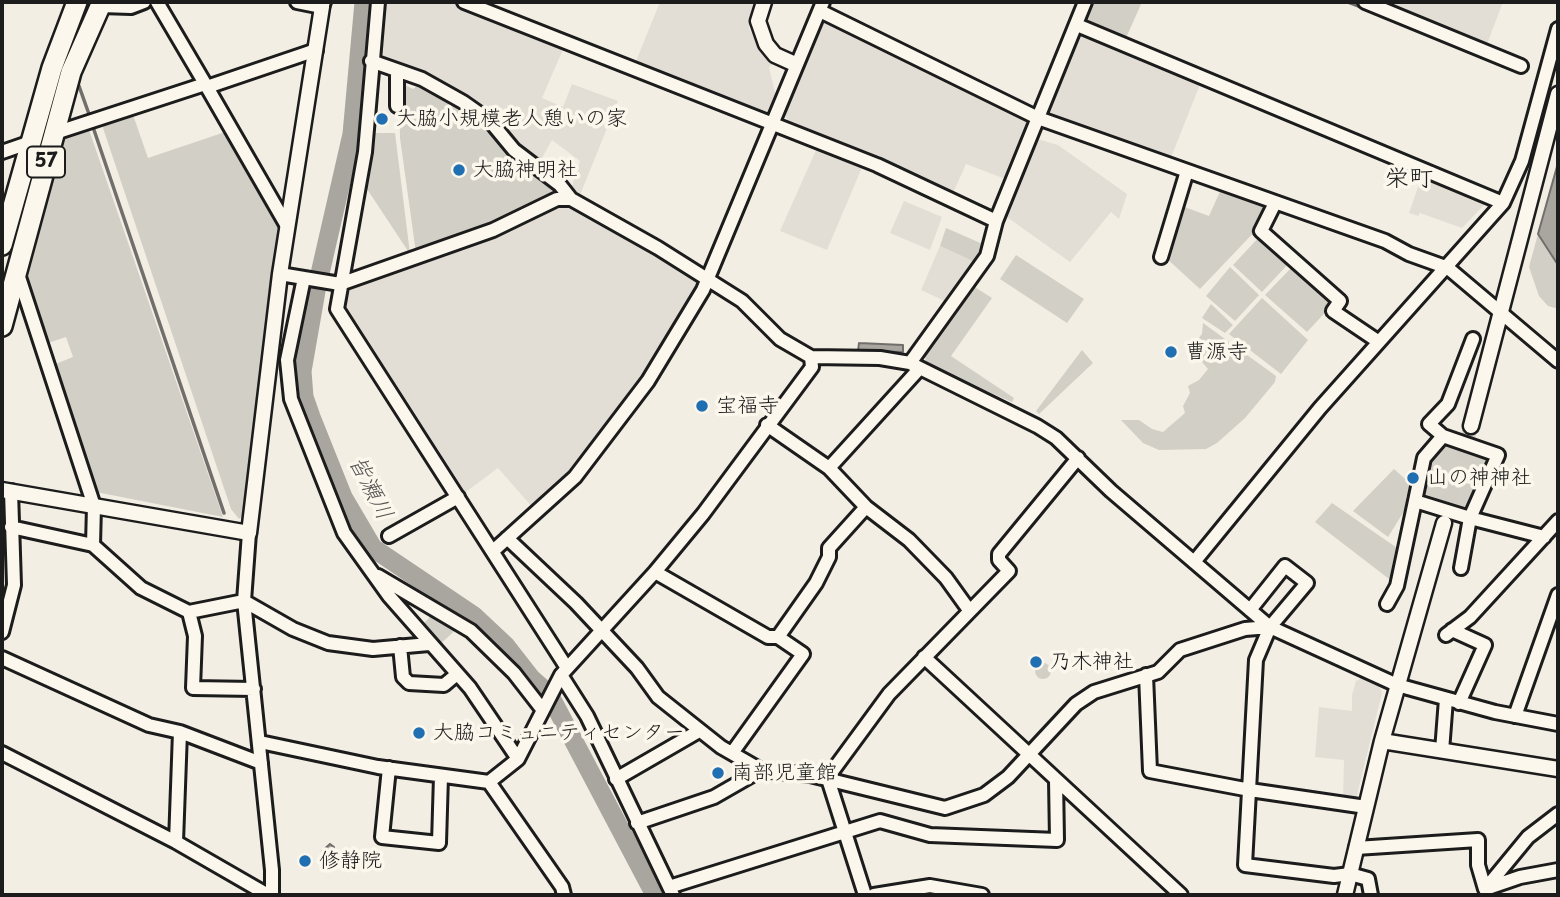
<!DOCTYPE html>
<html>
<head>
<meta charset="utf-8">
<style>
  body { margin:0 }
  #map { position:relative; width:1560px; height:897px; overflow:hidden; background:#f2eee4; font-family:"Playpen Sans",sans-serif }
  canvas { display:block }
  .frame { position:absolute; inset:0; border:4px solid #1c1c1c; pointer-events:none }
</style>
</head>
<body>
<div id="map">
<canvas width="1560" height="897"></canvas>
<div class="frame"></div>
</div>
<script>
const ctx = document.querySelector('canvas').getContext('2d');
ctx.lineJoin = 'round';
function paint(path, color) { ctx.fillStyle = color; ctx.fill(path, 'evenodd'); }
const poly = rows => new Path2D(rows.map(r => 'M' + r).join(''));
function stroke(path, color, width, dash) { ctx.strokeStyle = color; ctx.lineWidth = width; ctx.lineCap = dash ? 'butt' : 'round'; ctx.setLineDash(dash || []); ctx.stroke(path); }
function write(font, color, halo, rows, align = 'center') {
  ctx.font = font + ' "Playpen Sans","Klee One",sans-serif'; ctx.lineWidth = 7; ctx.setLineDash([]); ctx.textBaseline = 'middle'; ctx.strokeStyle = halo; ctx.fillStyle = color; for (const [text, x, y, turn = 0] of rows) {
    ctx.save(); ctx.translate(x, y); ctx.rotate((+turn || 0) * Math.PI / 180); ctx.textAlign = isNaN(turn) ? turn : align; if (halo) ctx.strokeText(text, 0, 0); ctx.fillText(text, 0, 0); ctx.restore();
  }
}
paint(poly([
  [392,2,453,2,564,47,542,98,563,107,572,84,618,101,580,195,571,189,580,161,552,140,538,165,376,57,380,4],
  [660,2,757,2,749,28,760,50,774,63,769,67,776,97,765,120,634,66],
  [1376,2,1503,2,1487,44],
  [829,19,1029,118,1030,122,1008,180,966,164,953,193,788,122,784,111,823,20],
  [1079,31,1201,82,1170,160,1044,115],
  [1037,139,1058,145,1127,194,1119,219,1111,212,1070,262,1004,215],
  [817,148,863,165,827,250,780,231],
  [1423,173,1486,203,1462,228,1420,213,1418,216,1409,213],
  [904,201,942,217,930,250,890,233],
  [558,205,577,209,637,240,698,280,699,287,645,375,572,467,575,472,534,509,498,468,463,494,344,309,351,285,496,235],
  [940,246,977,263,949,303,921,290],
  [1364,677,1379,685,1382,693,1355,803,1343,801,1344,760,1315,757,1319,707,1352,711,1352,695,1356,681]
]), '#e2ded5');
paint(poly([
  [1093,2,1142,2,1125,40,1084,23],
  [403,75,418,80,489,125,521,160,521,173,525,173,524,163,557,188,558,193,494,224,416,253,400,138,399,82,413,89,417,86],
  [132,112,148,158,225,132,279,228,244,515,239,519,231,509,103,128,104,121],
  [88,127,223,517,96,492,53,365,73,357,66,337,45,344,23,280,62,139,68,133],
  [374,133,395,133,410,254,365,186],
  [1222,187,1268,206,1260,226,1200,289,1165,257,1179,205,1209,216],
  [946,228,985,245,977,263,940,246],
  [1538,234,1558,265,1558,309,1548,306,1539,296,1529,267],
  [1261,235,1290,262,1262,292,1233,265],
  [1016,255,1084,299,1067,323,1000,279],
  [1293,266,1335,302,1307,332,1265,295],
  [1230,267,1259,295,1235,321,1206,296],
  [973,286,992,298,951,356,1014,398,1012,402,926,365,925,353],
  [1262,298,1308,340,1281,374,1229,334],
  [1211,304,1233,325,1225,333,1202,318],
  [1203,323,1276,376,1275,382,1245,418,1217,443,1206,449,1159,450,1143,443,1121,420,1139,420,1152,429,1163,432,1185,413,1183,406,1190,393,1188,386,1199,380,1208,369,1197,356,1197,340,1202,334],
  [1082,350,1093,363,1039,414,1036,411],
  [1445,442,1488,455,1490,461,1469,511,1465,512,1423,499,1420,494,1428,460],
  [1394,469,1413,486,1406,497,1408,505,1388,537,1353,511],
  [1332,503,1400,550,1393,582,1315,522],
  [435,612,460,626,437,647,419,628],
  '1035 671a8 8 0 1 1 16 0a8 8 0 1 1-16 0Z'
]), '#d2cfc6');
const water = poly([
  [1558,163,1558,265,1538,234,1558,163],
  [859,343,903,345,903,352,858,351,859,343],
  [330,844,334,847,330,863,321,864,322,851,330,844]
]);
paint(water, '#a9a6a0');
stroke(water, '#716f6b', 2);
stroke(poly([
  [1348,2,1364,8],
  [1413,28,1515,70],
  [79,86,90,117],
  [94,130,224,513],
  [399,395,461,490],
  [566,602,591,629]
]), '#716f6b', 3.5);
stroke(poly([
  [364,2,352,134,316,291,302,371,304,397,311,417,343,497,373,548,474,616,506,646,531,678,549,694,655,895]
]), '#a9a6a0', 19);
stroke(poly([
  [1444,522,1471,426]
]), '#d2cec6', 14, [14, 7]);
const minor = poly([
  [157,2,207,87],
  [297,2,322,7,324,2],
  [378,2,365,152,337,309,567,668],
  [464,2,877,165,996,221],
  [1365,2,1521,66],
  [101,6,131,7,144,2],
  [820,11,1038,118,1385,241,1409,254,1448,268,1558,361],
  [1077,25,1503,203],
  [371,61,422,79,463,102,490,121,514,150,560,185,571,199,658,248,742,301,780,339,811,357,880,358,910,363,1037,426,1056,438,1111,491,1270,627,1397,685,1495,712,1558,724],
  [397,106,397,71],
  [52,134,205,84],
  [2,152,31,142],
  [1275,203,1261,231,1340,301,1333,311,1379,342],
  [287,226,207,87,316,50],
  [1161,257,1187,171],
  [18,274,94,506,93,545],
  [280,274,340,284,493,230,557,199,571,199],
  [304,278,287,360,291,399,344,533,389,596,470,688,518,759],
  [910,363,987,256,996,221,1085,2],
  [767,425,829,468,866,507,909,540,946,578,969,610],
  [1443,436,1498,455,1470,518,1544,537],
  [829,468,920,368],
  [1415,501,1424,458,1443,436,1429,424,1448,404,1473,339],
  [11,527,93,545,141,588,189,612,244,601,293,629,328,643,373,649,429,644],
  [249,533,244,601,272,870,272,895],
  [389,536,458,497],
  [507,538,576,603,637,668,658,697,721,747,761,770,810,775,945,808,984,795,1008,777,1076,704,1094,692,1158,672,1180,650,1245,629,1270,627],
  [493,551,575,477,648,381,703,290,823,2],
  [1194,562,1320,408,1503,203,1522,161,1558,29],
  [655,572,768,637,778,637,803,654,732,753],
  [378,576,471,631,514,673,542,709],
  [1387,604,1397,586,1415,501,1470,518,1461,568],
  [1250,610,1285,566,1307,583,1270,627,1256,660,1245,865,1334,876,1350,874,1368,879,1371,895],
  [189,612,195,636,193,688,254,689],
  [1452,630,1485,645,1459,703],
  [2,632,14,585,11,491],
  [1446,635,1470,617,1558,521],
  [778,637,816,583,829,557,829,548,866,507],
  [400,646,403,677,409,683,444,685,457,674],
  [924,657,1181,895],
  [2,658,149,725,180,732,261,763],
  [561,675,587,716,673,895],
  [1146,675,1150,771,1250,790,1366,807],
  [1515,716,1558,595],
  [260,742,378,767,489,782,518,759,561,675,655,572,703,514,812,367,811,357],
  [1442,751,1446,699],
  [2,753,176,842,268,895],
  [389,768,382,837,439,843,441,776],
  [616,779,699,731],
  [489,782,562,887,564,895],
  [637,823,714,797,761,770],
  [176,842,180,732],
  [1356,848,1478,840,1478,865,1485,889,1520,877,1558,870],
  [669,887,880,821,930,835,1057,840,1056,780],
  [1486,888,1528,837,1558,814],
  [865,895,828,779,831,773,889,694,1009,571,999,560,999,554,1078,458],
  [874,895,930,886,982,895]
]);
const tertiary = poly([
  [764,2,758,21,766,44,775,55,795,64],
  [1471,426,1558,94],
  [2,490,249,533,280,274,322,7],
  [1382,741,1444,523],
  [1345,895,1382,741,1558,769]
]);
const primary = poly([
  [2,245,52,68,77,2],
  [2,326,71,72,102,2]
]);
stroke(minor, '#1c1c1c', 18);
stroke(tertiary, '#1c1c1c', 19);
stroke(primary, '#1c1c1c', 24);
stroke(minor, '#fbf7ec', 12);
stroke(tertiary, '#fbf7ec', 14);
stroke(primary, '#fbf7ec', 19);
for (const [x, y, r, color] of [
  [382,119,7,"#1f6fb2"],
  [459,170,7,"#1f6fb2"],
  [1171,352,7,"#1f6fb2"],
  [702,406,7,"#1f6fb2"],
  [1413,478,7,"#1f6fb2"],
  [1036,662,7,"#1f6fb2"],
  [419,733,7,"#1f6fb2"],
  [718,773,7,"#1f6fb2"],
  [305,861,7,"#1f6fb2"]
]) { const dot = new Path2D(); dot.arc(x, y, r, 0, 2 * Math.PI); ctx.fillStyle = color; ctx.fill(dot); stroke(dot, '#fbf7ec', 2.5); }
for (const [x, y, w] of [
  [46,162,38]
]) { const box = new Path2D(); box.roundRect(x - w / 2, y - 15.5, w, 31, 5); ctx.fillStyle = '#fbf7ec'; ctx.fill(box); stroke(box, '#1c1c1c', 2); }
write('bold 19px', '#1c1c1c', null, [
  ["57",46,162]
]);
write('21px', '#1c1c1c', '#fbf7ec', [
  ["大脇小規模老人憩いの家",396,119],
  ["大脇神明社",473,170],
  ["曹源寺",1185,352],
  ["宝福寺",716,406],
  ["山の神神社",1427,478],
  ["乃木神社",1050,662],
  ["大脇コミュニティセンター",433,733],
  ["南部児童館",732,773],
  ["修静院",319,861]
], 'left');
write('italic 23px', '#545351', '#fbf7ec', [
  ["皆瀬川",370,488,63]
]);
write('24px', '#1c1c1c', '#fbf7ec', [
  ["栄町",1409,179]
]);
</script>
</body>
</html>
